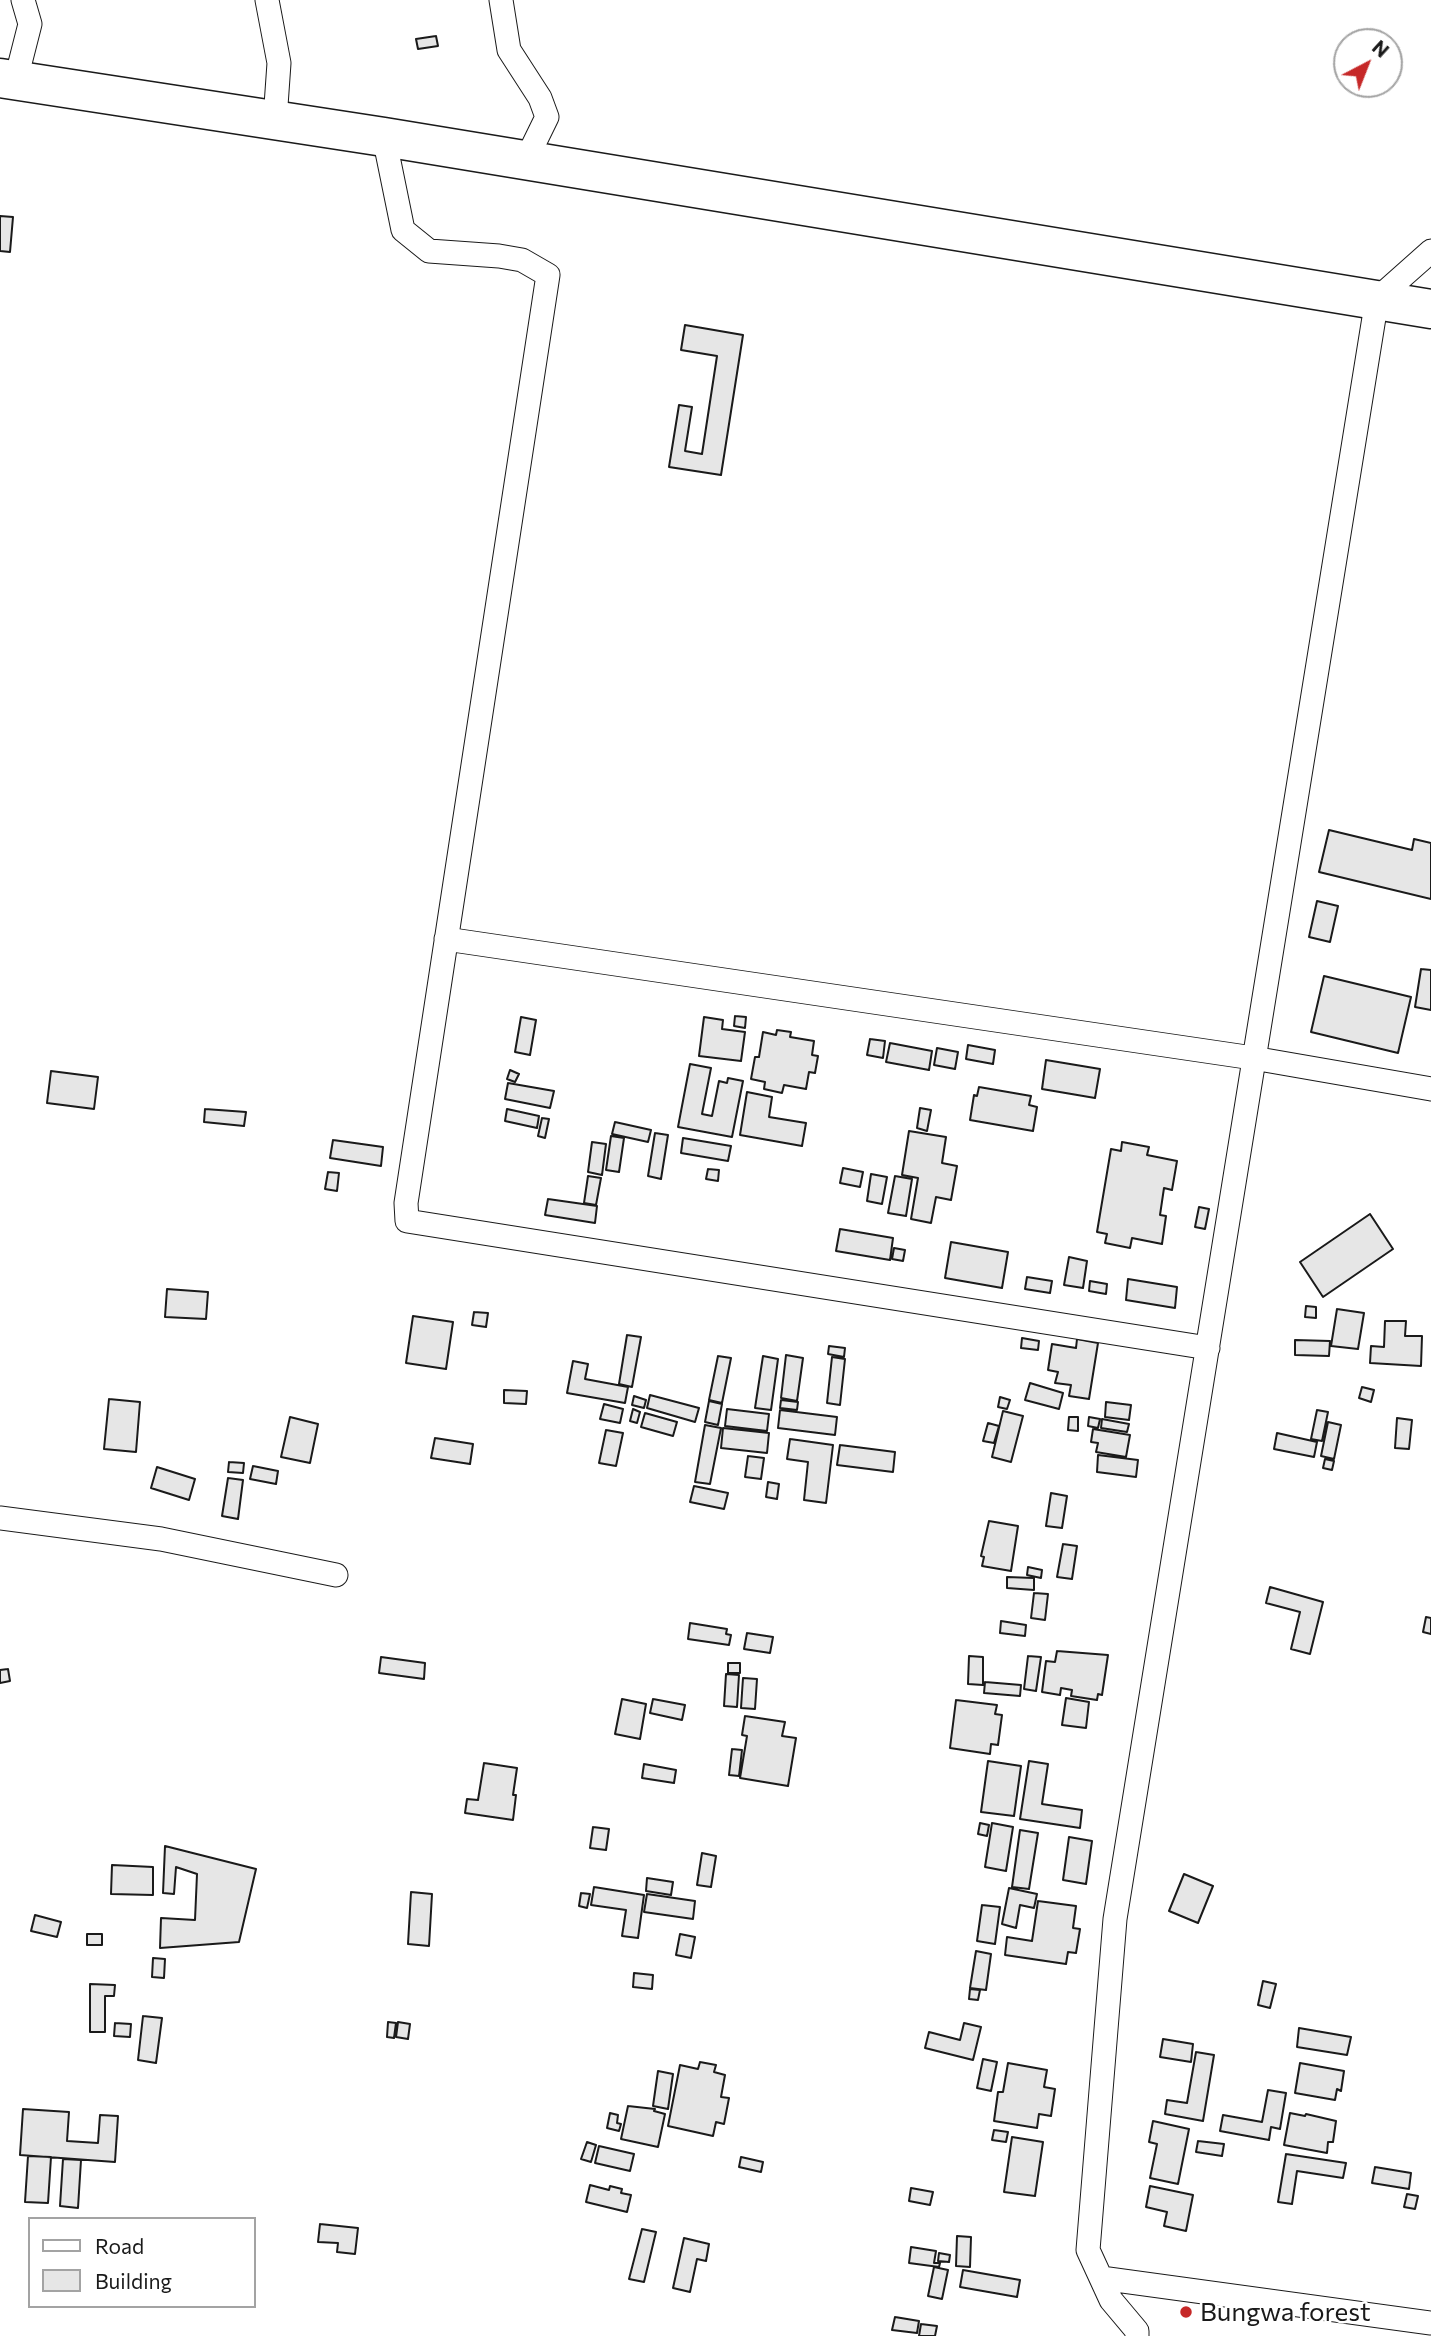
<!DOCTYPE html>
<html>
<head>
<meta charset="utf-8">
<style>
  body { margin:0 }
  #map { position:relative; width:1431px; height:2336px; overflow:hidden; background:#fff; font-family:Commissioner,sans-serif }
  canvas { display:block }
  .legend { position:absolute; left:28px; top:2217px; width:228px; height:91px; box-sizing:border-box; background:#fff; border:2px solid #a3a3a3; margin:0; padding:9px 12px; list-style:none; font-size:21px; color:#1a1a1a }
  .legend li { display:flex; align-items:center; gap:14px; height:35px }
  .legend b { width:35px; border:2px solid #a3a3a3 }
  .north { position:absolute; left:1333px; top:28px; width:70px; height:70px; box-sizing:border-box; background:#fff; border:2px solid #a3a3a3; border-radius:50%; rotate:42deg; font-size:19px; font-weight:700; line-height:28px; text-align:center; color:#1a1a1a }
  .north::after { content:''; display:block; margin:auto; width:24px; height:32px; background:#c62828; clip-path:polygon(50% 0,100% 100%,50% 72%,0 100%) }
</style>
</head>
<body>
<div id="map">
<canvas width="1431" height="2336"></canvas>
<ul class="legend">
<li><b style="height:9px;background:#fff"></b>Road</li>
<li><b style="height:19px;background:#e6e6e6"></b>Building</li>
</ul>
<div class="north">N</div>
</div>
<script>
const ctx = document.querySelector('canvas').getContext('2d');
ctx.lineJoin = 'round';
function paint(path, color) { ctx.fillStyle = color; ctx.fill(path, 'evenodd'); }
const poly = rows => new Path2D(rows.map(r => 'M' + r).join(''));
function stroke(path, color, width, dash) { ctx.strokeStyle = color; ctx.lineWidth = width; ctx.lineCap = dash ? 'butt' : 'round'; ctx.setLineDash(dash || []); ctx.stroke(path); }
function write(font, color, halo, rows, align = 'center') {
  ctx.font = font + ' Commissioner,sans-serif'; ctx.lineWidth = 5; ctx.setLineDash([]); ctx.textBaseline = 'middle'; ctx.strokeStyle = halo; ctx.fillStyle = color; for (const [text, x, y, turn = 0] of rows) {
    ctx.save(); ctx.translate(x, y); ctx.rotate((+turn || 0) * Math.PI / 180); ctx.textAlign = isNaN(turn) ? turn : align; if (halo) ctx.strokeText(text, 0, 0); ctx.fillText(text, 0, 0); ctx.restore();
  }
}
const building = poly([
  [436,36,438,46,418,49,416,39,436,36],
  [0,216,13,217,10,252,0,251,0,216],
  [685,325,743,335,721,475,669,467,679,405,692,407,685,451,702,454,717,356,681,350,685,325],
  [1329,830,1412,850,1414,839,1431,843,1431,899,1319,872,1329,830],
  [1317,901,1338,906,1330,942,1309,937,1317,901],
  [1421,969,1431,970,1431,1010,1415,1007,1421,969],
  [1324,976,1411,997,1398,1053,1311,1032,1324,976],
  [735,1016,746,1017,745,1028,734,1026,735,1016],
  [521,1017,536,1020,530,1055,515,1052,521,1017],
  [704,1017,723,1020,722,1029,745,1032,741,1061,699,1056,704,1017],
  [777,1030,791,1032,790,1037,814,1041,812,1055,818,1056,815,1073,809,1072,806,1089,784,1085,782,1093,764,1089,765,1082,751,1079,755,1057,759,1057,763,1032,776,1035,777,1030],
  [870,1039,885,1041,883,1058,867,1055,870,1039],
  [890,1043,932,1051,929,1070,886,1062,890,1043],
  [968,1045,995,1050,993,1064,966,1059,968,1045],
  [937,1048,958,1052,955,1069,934,1065,937,1048],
  [1046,1060,1100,1069,1095,1098,1042,1089,1046,1060],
  [690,1064,711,1068,702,1114,712,1116,719,1081,727,1083,728,1078,743,1081,732,1137,678,1127,690,1064],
  [510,1070,519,1074,515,1082,507,1079,510,1070],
  [51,1071,98,1077,94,1109,47,1103,51,1071],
  [508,1083,554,1091,550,1108,505,1099,508,1083],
  [979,1087,1031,1096,1029,1105,1037,1107,1033,1131,970,1120,974,1095,977,1096,979,1087],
  [747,1092,772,1097,769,1117,806,1123,802,1146,740,1135,747,1092],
  [920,1108,931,1110,927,1131,917,1128,920,1108],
  [205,1109,246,1112,244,1126,204,1122,205,1109],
  [507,1109,539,1116,537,1128,505,1121,507,1109],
  [542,1118,549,1119,545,1138,538,1136,542,1118],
  [615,1122,651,1130,648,1142,612,1134,615,1122],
  [909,1131,946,1137,942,1163,957,1166,951,1200,936,1197,931,1223,911,1219,918,1178,902,1175,909,1131],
  [655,1133,668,1135,661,1179,648,1176,655,1133],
  [611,1136,624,1138,619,1172,606,1170,611,1136],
  [683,1138,731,1146,728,1161,681,1153,683,1138],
  [333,1140,383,1147,381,1166,330,1158,333,1140],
  [592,1142,606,1144,602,1175,588,1172,592,1142],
  [1122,1142,1149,1147,1147,1155,1177,1161,1172,1190,1164,1188,1160,1215,1166,1216,1162,1244,1132,1238,1130,1248,1105,1243,1107,1234,1097,1232,1111,1149,1121,1151,1122,1142],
  [843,1168,863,1172,860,1187,840,1183,843,1168],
  [708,1169,719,1170,718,1181,706,1179,708,1169],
  [328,1172,339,1173,337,1191,325,1189,328,1172],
  [871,1174,887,1177,882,1204,867,1201,871,1174],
  [588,1176,601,1178,596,1205,584,1203,588,1176],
  [895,1176,912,1179,906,1216,888,1213,895,1176],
  [548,1199,597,1206,595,1223,545,1215,548,1199],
  [1199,1207,1209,1209,1205,1229,1195,1227,1199,1207],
  [1370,1214,1393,1249,1323,1297,1300,1262,1370,1214],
  [840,1229,893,1238,890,1260,836,1251,840,1229],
  [951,1242,1008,1252,1002,1288,945,1278,951,1242],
  [894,1248,905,1250,903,1261,892,1259,894,1248],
  [1069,1257,1087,1261,1083,1288,1064,1285,1069,1257],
  [1027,1277,1052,1281,1050,1293,1025,1289,1027,1277],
  [1128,1279,1177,1287,1175,1308,1126,1300,1128,1279],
  [1090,1281,1107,1284,1106,1294,1089,1291,1090,1281],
  [167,1289,208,1292,206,1319,165,1317,167,1289],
  [1306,1306,1316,1307,1316,1318,1305,1317,1306,1306],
  [1337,1309,1364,1313,1358,1349,1331,1346,1337,1309],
  [474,1312,488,1313,486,1327,472,1325,474,1312],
  [413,1316,453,1322,446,1369,406,1363,413,1316],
  [1385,1321,1406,1321,1405,1336,1422,1336,1421,1366,1370,1363,1371,1346,1384,1347,1385,1321],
  [627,1335,641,1337,632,1387,619,1384,627,1335],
  [1022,1338,1039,1341,1038,1350,1021,1348,1022,1338],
  [1077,1339,1098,1343,1089,1399,1069,1396,1071,1385,1055,1383,1058,1372,1048,1370,1052,1344,1076,1348,1077,1339],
  [1295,1340,1330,1341,1329,1356,1295,1355,1295,1340],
  [829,1346,845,1348,844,1357,828,1354,829,1346],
  [786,1355,803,1358,797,1401,781,1398,786,1355],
  [718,1356,731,1358,722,1403,709,1400,718,1356],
  [763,1356,778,1359,771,1410,755,1408,763,1356],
  [832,1357,845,1359,840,1405,827,1403,832,1357],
  [573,1361,588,1364,585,1379,628,1387,625,1403,567,1393,573,1361],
  [1030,1383,1063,1393,1059,1409,1025,1400,1030,1383],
  [1362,1387,1374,1390,1371,1402,1359,1398,1362,1387],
  [504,1390,527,1391,526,1404,504,1403,504,1390],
  [650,1395,699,1408,695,1422,647,1408,650,1395],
  [634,1396,646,1400,644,1408,632,1405,634,1396],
  [1000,1397,1010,1400,1007,1409,998,1407,1000,1397],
  [109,1399,140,1402,136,1452,104,1449,109,1399],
  [781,1400,798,1402,797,1410,780,1408,781,1400],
  [709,1401,722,1404,718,1425,705,1422,709,1401],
  [1106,1402,1131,1405,1129,1420,1105,1417,1106,1402],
  [604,1404,623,1409,620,1423,600,1419,604,1404],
  [633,1409,640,1412,637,1423,630,1421,633,1409],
  [727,1409,769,1414,767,1431,725,1426,727,1409],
  [780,1410,837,1417,835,1435,778,1428,780,1410],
  [1317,1410,1328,1412,1322,1441,1311,1439,1317,1410],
  [1003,1411,1023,1416,1011,1462,992,1457,1003,1411],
  [645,1413,677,1422,673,1436,641,1427,645,1413],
  [290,1417,318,1424,310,1463,281,1457,290,1417],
  [1069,1417,1078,1417,1078,1431,1068,1430,1069,1417],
  [1089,1417,1100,1419,1098,1428,1088,1426,1089,1417],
  [1397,1418,1412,1420,1409,1449,1395,1448,1397,1418],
  [1102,1419,1129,1424,1127,1432,1101,1428,1102,1419],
  [1328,1422,1341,1425,1334,1459,1321,1456,1328,1422],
  [988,1423,999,1426,994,1443,983,1441,988,1423],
  [705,1425,721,1428,710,1484,695,1482,705,1425],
  [723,1428,769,1433,767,1453,721,1448,723,1428],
  [1093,1429,1130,1435,1126,1457,1096,1452,1098,1443,1091,1442,1093,1429],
  [606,1430,623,1433,616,1466,599,1463,606,1430],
  [1277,1433,1317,1442,1314,1457,1274,1449,1277,1433],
  [435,1438,473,1444,470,1464,431,1458,435,1438],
  [790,1439,833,1445,826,1503,804,1500,808,1462,787,1459,790,1439],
  [840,1445,895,1452,893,1472,837,1465,840,1445],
  [1098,1455,1138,1460,1136,1477,1097,1472,1098,1455],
  [748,1456,764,1458,761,1479,745,1477,748,1456],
  [1325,1459,1334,1461,1332,1470,1323,1468,1325,1459],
  [229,1462,244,1463,243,1473,228,1472,229,1462],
  [253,1466,278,1471,276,1484,250,1479,253,1466],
  [157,1467,195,1479,189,1500,151,1488,157,1467],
  [228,1478,243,1480,238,1519,222,1516,228,1478],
  [768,1482,779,1484,777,1499,766,1497,768,1482],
  [694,1486,728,1493,724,1509,690,1502,694,1486],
  [1051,1493,1067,1496,1062,1528,1046,1526,1051,1493],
  [989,1521,1018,1526,1011,1571,982,1566,984,1557,981,1556,989,1521],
  [1063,1544,1077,1546,1072,1579,1057,1577,1063,1544],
  [1028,1567,1042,1570,1041,1578,1027,1575,1028,1567],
  [1007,1577,1034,1578,1034,1590,1007,1588,1007,1577],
  [1270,1587,1323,1602,1310,1654,1291,1649,1300,1612,1266,1603,1270,1587],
  [1034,1593,1048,1594,1045,1620,1031,1618,1034,1593],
  [1426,1617,1431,1618,1431,1634,1423,1632,1426,1617],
  [1001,1621,1026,1625,1025,1636,1000,1633,1001,1621],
  [690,1623,727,1629,726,1634,731,1635,729,1645,688,1639,690,1623],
  [747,1633,773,1637,770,1653,744,1649,747,1633],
  [1057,1651,1108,1655,1102,1695,1098,1694,1097,1700,1071,1696,1072,1690,1061,1688,1060,1695,1042,1692,1046,1661,1055,1662,1057,1651],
  [969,1656,983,1657,983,1685,968,1684,969,1656],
  [1028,1656,1041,1657,1036,1691,1024,1689,1028,1656],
  [381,1657,425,1663,424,1679,379,1673,381,1657],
  [728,1663,740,1663,740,1673,728,1673,728,1663],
  [8,1669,10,1681,0,1683,0,1670,8,1669],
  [726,1674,739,1675,737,1707,724,1706,726,1674],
  [743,1678,757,1679,755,1709,741,1708,743,1678],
  [985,1682,1021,1685,1020,1696,984,1693,985,1682],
  [1066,1698,1089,1702,1086,1728,1062,1725,1066,1698],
  [622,1699,646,1704,640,1739,615,1734,622,1699],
  [653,1699,685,1705,682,1720,650,1713,653,1699],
  [956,1700,997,1705,995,1714,1002,1715,998,1745,991,1744,990,1754,950,1748,956,1700],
  [745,1716,785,1722,782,1736,796,1738,788,1786,740,1778,747,1736,742,1735,745,1716],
  [732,1749,742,1750,739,1776,729,1775,732,1749],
  [988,1761,1021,1766,1014,1816,981,1812,988,1761],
  [1029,1761,1048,1764,1042,1804,1082,1810,1080,1828,1020,1819,1029,1761],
  [484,1763,517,1768,513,1795,516,1795,513,1820,465,1813,467,1799,478,1800,484,1763],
  [644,1764,676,1770,674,1783,642,1778,644,1764],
  [980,1823,989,1825,987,1836,978,1834,980,1823],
  [992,1823,1013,1827,1006,1871,985,1867,992,1823],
  [593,1827,609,1829,606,1850,590,1848,593,1827],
  [1020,1830,1038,1833,1029,1889,1012,1887,1020,1830],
  [1069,1837,1092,1841,1086,1884,1063,1880,1069,1837],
  [165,1846,256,1869,239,1942,160,1948,161,1918,195,1920,197,1874,176,1867,174,1894,163,1893,165,1846],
  [702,1853,716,1856,711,1887,697,1885,702,1853],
  [112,1865,153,1867,153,1895,111,1894,112,1865],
  [1184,1874,1213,1886,1198,1923,1169,1911,1184,1874],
  [647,1878,673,1882,671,1895,646,1891,647,1878],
  [594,1887,644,1895,638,1938,622,1936,626,1910,591,1905,594,1887],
  [1009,1888,1037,1894,1034,1908,1020,1905,1016,1928,1002,1924,1009,1888],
  [411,1892,432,1894,429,1946,408,1944,411,1892],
  [581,1893,590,1894,587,1908,579,1906,581,1893],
  [647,1894,695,1901,693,1919,644,1912,647,1894],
  [1038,1901,1076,1906,1073,1928,1080,1929,1076,1953,1068,1952,1066,1964,1005,1955,1007,1937,1032,1941,1038,1901],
  [982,1905,1000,1907,995,1944,977,1941,982,1905],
  [35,1915,61,1922,57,1937,31,1931,35,1915],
  [87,1934,102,1934,102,1945,87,1945,87,1934],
  [680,1934,695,1937,691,1958,676,1955,680,1934],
  [976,1951,991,1954,986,1990,970,1988,976,1951],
  [153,1958,165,1959,164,1978,152,1977,153,1958],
  [634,1973,653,1975,652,1989,633,1987,634,1973],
  [1263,1981,1276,1984,1270,2008,1258,2005,1263,1981],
  [90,1984,115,1985,114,1996,105,1996,105,2032,90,2032,90,1984],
  [970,1989,980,1990,978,2000,969,1999,970,1989],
  [143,2016,162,2018,156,2063,138,2060,143,2016],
  [388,2022,396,2023,394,2038,387,2037,388,2022],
  [398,2022,410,2024,408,2039,396,2037,398,2022],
  [115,2023,131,2024,130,2037,114,2036,115,2023],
  [964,2023,981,2027,973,2060,925,2048,929,2032,960,2040,964,2023],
  [1299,2028,1351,2037,1347,2055,1297,2047,1299,2028],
  [1163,2039,1193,2044,1191,2062,1160,2057,1163,2039],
  [1196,2052,1214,2055,1203,2121,1165,2114,1167,2100,1187,2103,1196,2052],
  [983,2059,997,2062,991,2091,977,2088,983,2059],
  [700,2062,716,2065,714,2072,725,2075,721,2097,729,2098,724,2124,716,2122,713,2136,668,2126,680,2065,698,2069,700,2062],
  [1008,2063,1047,2070,1044,2087,1055,2089,1051,2116,1039,2114,1037,2128,994,2121,998,2092,1003,2092,1008,2063],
  [1300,2063,1344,2071,1341,2091,1337,2089,1335,2100,1295,2093,1300,2063],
  [658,2071,673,2074,668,2109,653,2106,658,2071],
  [1268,2090,1286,2093,1280,2129,1271,2127,1269,2140,1220,2131,1223,2115,1262,2122,1268,2090],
  [628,2106,655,2109,654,2111,665,2114,658,2147,621,2139,628,2106],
  [23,2109,69,2112,67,2141,98,2143,100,2115,118,2116,115,2162,20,2155,23,2109],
  [610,2113,618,2115,617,2123,621,2124,619,2131,607,2128,610,2113],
  [1290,2113,1305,2116,1306,2114,1336,2121,1333,2142,1328,2142,1327,2153,1284,2145,1290,2113],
  [1153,2121,1189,2129,1178,2184,1150,2178,1157,2144,1149,2142,1153,2121],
  [994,2130,1008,2132,1006,2142,992,2140,994,2130],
  [1012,2137,1043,2142,1035,2196,1004,2192,1012,2137],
  [1198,2141,1224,2144,1222,2156,1196,2152,1198,2141],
  [587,2142,596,2145,591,2162,581,2159,587,2142],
  [599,2146,634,2154,630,2171,595,2163,599,2146],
  [1286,2154,1346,2163,1343,2178,1297,2171,1292,2204,1278,2202,1286,2154],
  [28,2156,51,2157,48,2203,25,2202,28,2156],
  [741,2157,763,2162,761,2172,739,2167,741,2157],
  [63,2159,81,2160,78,2208,60,2206,63,2159],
  [1375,2167,1411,2173,1409,2189,1372,2183,1375,2167],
  [590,2185,609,2190,610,2186,622,2189,621,2193,631,2195,627,2212,586,2202,590,2185],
  [1150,2186,1193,2195,1186,2231,1164,2226,1167,2212,1146,2207,1150,2186],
  [911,2188,933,2192,930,2205,909,2201,911,2188],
  [1407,2194,1418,2196,1415,2209,1404,2207,1407,2194],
  [320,2224,358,2228,355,2254,337,2252,338,2243,318,2242,320,2224],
  [642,2229,656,2232,644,2282,629,2279,642,2229],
  [957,2236,971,2237,970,2267,956,2266,957,2236],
  [684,2238,709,2244,706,2261,697,2259,690,2292,673,2288,684,2238],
  [911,2247,936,2251,934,2263,940,2263,939,2267,909,2263,911,2247],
  [939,2253,950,2255,949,2262,938,2261,939,2253],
  [934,2267,948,2270,942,2299,928,2296,934,2267],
  [963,2270,1020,2280,1017,2297,960,2287,963,2270],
  [895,2317,919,2321,917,2333,892,2330,895,2317],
  [921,2324,937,2326,935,2336,919,2336,921,2324]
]);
paint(building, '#e6e6e6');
stroke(building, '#1a1a1a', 2);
const street = poly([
  [267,0,279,63,275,120],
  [501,0,509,50,540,98,547,117,526,160],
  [16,79,30,24,23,0],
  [384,137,403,230,429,251,499,256,522,260,548,275,406,1203,407,1221,1208,1348],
  [446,939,1253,1058,1431,1089],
  [0,1518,161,1539,336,1575],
  [1101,2278,1431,2323],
  [1137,2336,1137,2331,1111,2300,1088,2250,1115,1919,1377,299,1431,251]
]);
const highway = poly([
  [0,78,384,137,1431,309]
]);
stroke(street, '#1a1a1a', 25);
stroke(highway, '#1a1a1a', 41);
stroke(street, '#fff', 23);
stroke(highway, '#fff', 38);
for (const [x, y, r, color] of [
  [1186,2312,7,"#c62828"]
]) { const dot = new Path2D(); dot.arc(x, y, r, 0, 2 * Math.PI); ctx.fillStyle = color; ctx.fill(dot); stroke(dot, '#fff', 2.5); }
write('26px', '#1a1a1a', '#fff', [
  ["Bungwa forest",1200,2312]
], 'left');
</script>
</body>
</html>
